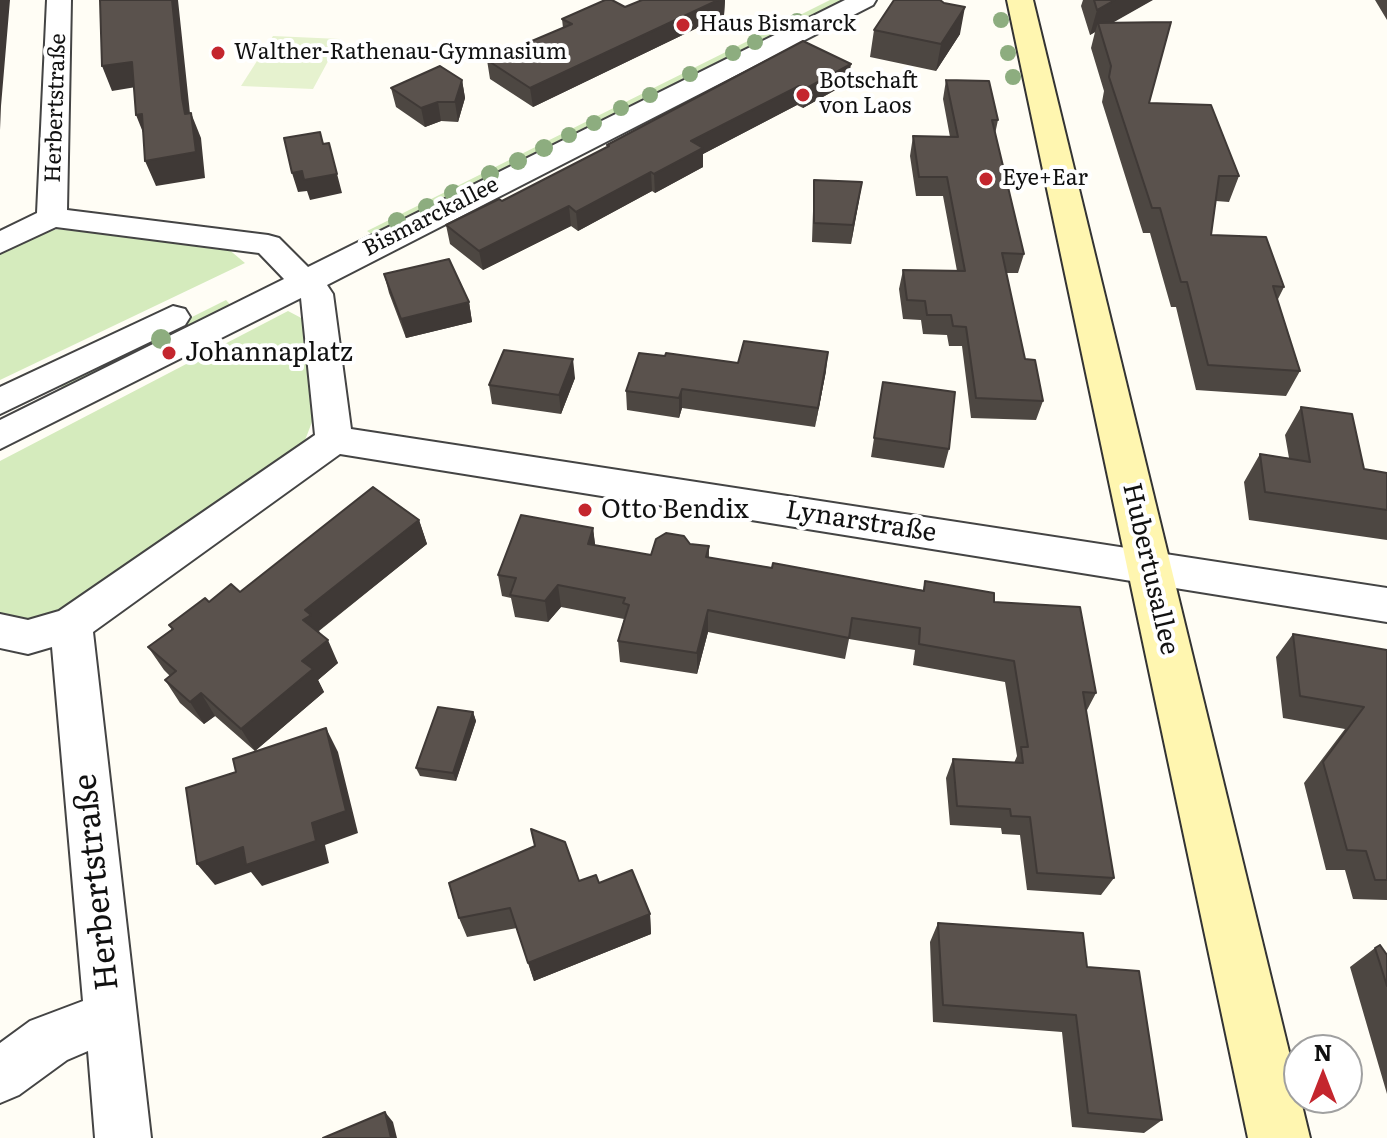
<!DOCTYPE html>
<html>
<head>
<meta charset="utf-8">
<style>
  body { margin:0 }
  #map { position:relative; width:1387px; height:1138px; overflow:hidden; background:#fffdf5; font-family:Literata,serif }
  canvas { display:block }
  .north { position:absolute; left:1283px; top:1034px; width:80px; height:80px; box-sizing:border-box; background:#fff; border:2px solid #a0a0a0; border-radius:50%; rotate:0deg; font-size:22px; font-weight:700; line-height:32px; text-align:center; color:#111 }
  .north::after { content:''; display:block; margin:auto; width:28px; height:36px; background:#c4262e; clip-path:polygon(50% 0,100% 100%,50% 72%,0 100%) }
</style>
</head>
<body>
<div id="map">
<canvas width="1387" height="1138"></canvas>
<div class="north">N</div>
</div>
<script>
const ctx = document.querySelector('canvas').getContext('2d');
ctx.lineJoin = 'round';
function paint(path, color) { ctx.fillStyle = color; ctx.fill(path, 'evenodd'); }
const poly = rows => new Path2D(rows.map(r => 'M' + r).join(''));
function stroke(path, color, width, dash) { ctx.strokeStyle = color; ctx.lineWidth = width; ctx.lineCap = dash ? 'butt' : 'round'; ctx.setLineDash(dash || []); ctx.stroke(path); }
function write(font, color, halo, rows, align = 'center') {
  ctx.font = font + ' Literata,serif'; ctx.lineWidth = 8; ctx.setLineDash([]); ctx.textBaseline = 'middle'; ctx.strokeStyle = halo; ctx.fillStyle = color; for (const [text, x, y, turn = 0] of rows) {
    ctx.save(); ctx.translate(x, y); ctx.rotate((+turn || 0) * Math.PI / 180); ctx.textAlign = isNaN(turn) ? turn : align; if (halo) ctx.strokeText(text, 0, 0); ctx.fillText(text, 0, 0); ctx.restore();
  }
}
paint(poly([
  [830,0,848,0,376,237,367,231],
  [59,229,227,248,245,263,0,380,0,250,34,234],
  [226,300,234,309,67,392,58,384],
  [288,311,307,321,315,414,304,443,84,603,31,620,0,615,0,461]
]), '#d5ebbd');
paint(poly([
  [273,36,340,39,313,89,241,86]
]), '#e6f2cf');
const minor = poly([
  [47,0,71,0,67,210,268,235,279,238,308,267,845,0,876,0,873,5,327,285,333,294,351,429,1387,588,1387,622,340,454,93,632,151,1138,95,1138,88,1051,67,1060,19,1095,0,1103,0,1043,30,1021,83,1001,52,647,28,654,0,648,0,614,28,620,59,611,315,435,301,298,0,449,0,420,284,279,259,253,56,227,0,253,0,231,37,213,47,0],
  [173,306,185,309,190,317,185,325,0,414,0,387,173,306]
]);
const secondary = poly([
  [1007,0,1033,0,1310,1138,1248,1138,1007,0]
]);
stroke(minor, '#444', 4);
stroke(secondary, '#333', 4);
paint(minor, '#fff');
paint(secondary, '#fff6b0');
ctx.fillStyle = '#8dad7f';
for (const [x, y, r] of [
  [1001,20,8],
  [797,21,8],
  [755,42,8],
  [733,53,8],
  [1008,53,8],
  [690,74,8],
  [1013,77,8],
  [650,95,8],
  [621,108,8],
  [594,123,8],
  [569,135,8],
  [544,148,9],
  [518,161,9],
  [490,174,9],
  [453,193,9],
  [427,207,9],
  [397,221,9],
  [161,339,10]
]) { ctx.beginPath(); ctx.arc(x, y, r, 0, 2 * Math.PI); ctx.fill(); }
paint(poly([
  [642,0,725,0,724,15,533,107,490,79,487,60,563,28,562,19,625,7],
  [1083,0,1152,0,1111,23,1149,103,1239,176,1229,202,1216,201,1211,235,1284,287,1277,301,1300,371,1286,396,1196,390,1176,307,1171,307,1150,233,1143,233,1102,102,1104,91,1091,48,1095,32,1090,35,1081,6],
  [1375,0,1387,0,1387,20],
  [874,30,960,34,936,71,870,57],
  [803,41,848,83,803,108,797,105,703,154,703,167,655,193,652,191,578,231,571,226,483,270,450,244,446,225,502,201,607,148,607,145],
  [462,80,465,98,458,122,441,121,425,127,396,107,391,88],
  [946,80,998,120,995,134,1024,254,1018,273,1006,273,1025,359,1043,401,1036,420,971,418,962,346,949,346,947,335,923,334,921,320,903,319,899,289,903,270,957,271,943,196,916,196,910,156,913,136,950,137,943,99],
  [814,180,862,182,851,244,812,242],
  [384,274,469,302,472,322,406,338,389,293],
  [665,356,826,371,815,427,682,408,679,418,627,410,626,391],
  [575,378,561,414,492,404,489,385],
  [883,382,949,449,944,468,871,457],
  [1301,407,1364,469,1387,473,1387,540,1249,520,1244,482,1260,454,1289,458,1285,435],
  [419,520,427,544,319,631,338,663,318,680,324,692,255,751,215,716,204,724,180,703,165,680,170,676,164,670,148,647,172,629,169,625,209,602,240,592],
  [593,528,595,546,651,555,690,544,709,546,709,558,923,590,925,581,994,602,1096,693,1086,712,1114,878,1101,895,1027,890,1020,835,1002,834,1001,828,950,825,946,778,953,759,1014,763,1017,756,1005,682,913,665,915,650,849,639,845,659,708,632,697,674,620,662,618,641,624,619,561,607,548,622,515,617,511,598,502,596,498,575],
  [1293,634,1387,650,1387,900,1353,899,1345,870,1326,870,1304,783,1345,729,1283,718,1276,657],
  [473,712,476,721,456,781,420,776,416,768],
  [579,881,599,883,650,914,651,934,534,981,517,928,467,937,459,918],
  [938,923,1087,967,1162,1120,1144,1133,1072,1127,1062,1032,933,1022,930,942],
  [1375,948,1387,955,1387,1094,1350,967]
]), '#4d4742');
paint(poly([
  [0,0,10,0,1,106,0,130],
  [172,0,178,0,191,123,191,113,201,138,205,178,156,186,145,161,182,98],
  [718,0,725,0,724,15,533,107,530,88],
  [1115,0,1153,0,1100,30,1098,23,1095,32,1090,35,1097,10],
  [965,7,960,34,936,71,941,44],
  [132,62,142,86,112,91,102,66],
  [851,64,848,83,803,108,805,89],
  [462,80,465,98,458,122,455,102],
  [799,86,797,105,703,154,703,167,655,193,654,174,691,141],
  [438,102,441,121,425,127,421,108],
  [142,114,146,140,136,115],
  [329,143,342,193,310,200,307,191,298,192,292,173],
  [651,172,652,191,578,231,576,212],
  [862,182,859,201,851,244,853,225],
  [569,206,571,226,483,270,479,251],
  [469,302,472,322,406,338,401,319],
  [828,352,826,371,815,427,818,408],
  [573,359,575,378,561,414,559,395],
  [682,389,682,408,679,418,679,398],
  [419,520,427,544,318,631,322,638,303,620,305,610],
  [593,528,596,551,588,544],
  [558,585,561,607,548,622,545,601],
  [708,610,708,632,697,674,697,653],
  [328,640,338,663,318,680,324,692,255,751,241,729,302,661],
  [201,693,215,716,204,724,190,702],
  [473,712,476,721,456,781,453,773],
  [326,728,338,752,358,833,325,845,329,863,262,886,251,872,215,885,197,864],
  [650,914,651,934,534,981,528,963],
  [385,1112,393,1122,397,1138,391,1138]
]), '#3f3936');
const building = poly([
  [100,0,172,0,182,98,185,114,191,113,196,152,145,161,142,114,136,115,132,62,102,66,100,0],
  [605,0,612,0,625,7,642,0,718,0,530,88,487,60,572,24,562,19,605,0],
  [894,0,940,0,944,3,965,7,941,44,874,30,894,0],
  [1094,0,1115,0,1097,10,1094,0],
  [1171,22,1149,103,1211,105,1239,176,1219,176,1211,235,1266,237,1284,287,1273,286,1300,371,1208,365,1187,282,1181,282,1160,208,1152,208,1109,77,1111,66,1098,23,1171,22],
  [803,41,851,64,805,89,799,86,691,141,703,148,654,174,651,172,576,212,569,206,479,251,446,225,499,199,502,201,609,146,607,145,803,41],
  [440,66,462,80,455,102,438,102,421,108,391,88,440,66],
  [946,80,989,81,998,120,992,120,1024,254,1002,253,1025,359,1035,360,1043,401,976,398,966,327,953,326,951,315,927,315,925,301,907,300,903,270,965,271,947,177,919,177,913,136,958,137,946,80],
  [320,132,323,144,329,143,337,174,304,180,302,171,292,173,284,138,320,132],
  [814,180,862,182,853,225,814,223,814,180],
  [449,259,469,302,401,319,384,274,449,259],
  [744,341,828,352,818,408,682,389,679,398,626,391,639,353,665,356,666,353,738,363,744,341],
  [504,350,573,359,559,395,489,385,504,350],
  [883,382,955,392,949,449,874,438,883,382],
  [1301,407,1352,414,1364,469,1387,473,1387,510,1265,492,1260,454,1310,462,1301,407],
  [373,487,419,520,305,610,311,615,303,620,328,640,302,661,313,669,241,729,201,693,190,702,165,680,176,671,148,647,173,629,169,625,205,598,209,602,231,584,240,592,373,487],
  [521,515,593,528,588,544,651,555,656,539,666,533,684,536,690,544,709,546,706,557,772,568,773,563,924,591,925,581,994,593,994,602,1080,607,1096,693,1083,692,1114,878,1037,873,1030,817,1011,816,1010,809,957,806,953,759,1023,763,1021,747,1028,747,1014,661,919,644,920,628,852,618,849,638,708,610,697,653,618,641,629,605,623,603,625,598,558,585,545,601,510,595,516,578,498,575,521,515],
  [1293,634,1387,650,1387,880,1375,880,1366,851,1347,850,1323,762,1364,707,1300,696,1293,634],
  [438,707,473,712,453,773,416,768,438,707],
  [326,728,346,811,312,823,316,841,246,865,243,847,197,864,186,788,236,772,233,759,326,728],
  [531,829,565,842,579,881,596,875,599,883,632,870,650,914,528,963,510,908,459,918,449,883,535,846,531,829],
  [938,923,1083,933,1087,967,1139,971,1162,1120,1088,1113,1076,1015,943,1005,938,923],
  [1380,945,1387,955,1387,986,1375,948,1380,945],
  [385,1112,391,1138,323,1138,385,1112]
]);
paint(building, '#5a524d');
stroke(building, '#3f3936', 2);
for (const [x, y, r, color] of [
  [683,25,8,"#c4262e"],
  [218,53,8,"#c4262e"],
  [803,95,8,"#c4262e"],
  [986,179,8,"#c4262e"],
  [169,353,8,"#c4262e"],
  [585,510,8,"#c4262e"]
]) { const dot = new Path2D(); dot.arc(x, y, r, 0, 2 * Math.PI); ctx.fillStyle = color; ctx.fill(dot); stroke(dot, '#fff', 3); }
write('22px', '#111', '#fff', [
  ["Haus Bismarck",699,25],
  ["Walther-Rathenau-Gymnasium",234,53],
  ["Botschaft",819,82],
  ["von Laos",819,107],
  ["Eye+Ear",1002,179]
], 'left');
write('22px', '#111', '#fff', [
  ["Herbertstraße",56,108,-88],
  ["Bismarckallee",431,217,-27]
]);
write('26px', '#111', '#fff', [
  ["Johannaplatz",185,353],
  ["Otto Bendix",601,510]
], 'left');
write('26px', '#111', '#fff', [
  ["Lynarstraße",861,522,9],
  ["Hubertusallee",1150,569,77]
]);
write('32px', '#111', '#fff', [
  ["Herbertstraße",97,882,-96]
]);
</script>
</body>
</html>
